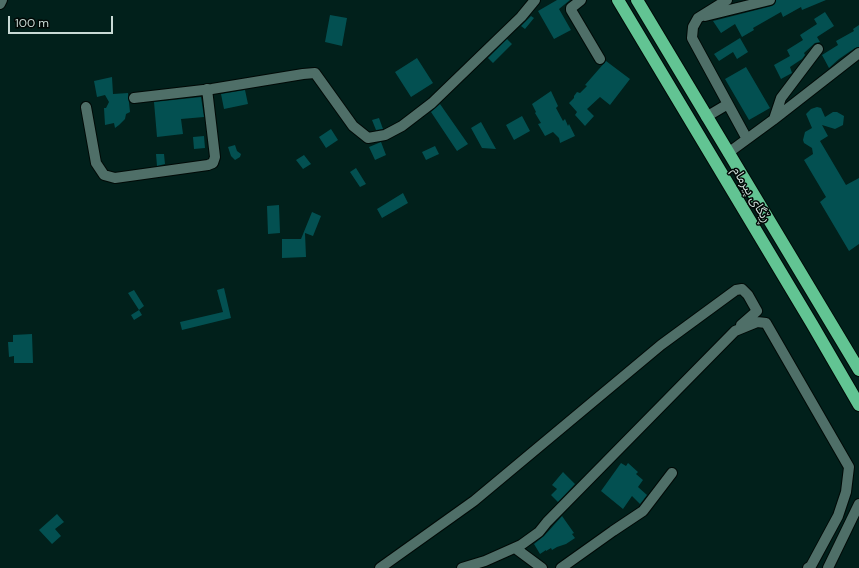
<!DOCTYPE html>
<html>
<head>
<meta charset="utf-8">
<style>
  body { margin:0 }
  #map { position:relative; width:859px; height:568px; overflow:hidden; background:#01201b; font-family:"DM Sans",sans-serif }
  canvas { display:block }
  .scale { position:absolute; left:8px; top:16px; width:105px; height:18px; box-sizing:border-box; border:2px solid #c9dad5; border-top:0; padding-left:5px; font-size:12px; line-height:14px; white-space:nowrap; color:#c9dad5; -webkit-text-stroke:3px #010806; paint-order:stroke }
</style>
</head>
<body>
<div id="map">
<canvas width="859" height="568"></canvas>
<div class="scale">100 m</div>
</div>
<script>
const ctx = document.querySelector('canvas').getContext('2d');
ctx.lineJoin = 'round';
function paint(path, color) { ctx.fillStyle = color; ctx.fill(path, 'evenodd'); }
const poly = rows => new Path2D(rows.map(r => 'M' + r).join(''));
function stroke(path, color, width, dash) { ctx.strokeStyle = color; ctx.lineWidth = width; ctx.lineCap = dash ? 'butt' : 'round'; ctx.setLineDash(dash || []); ctx.stroke(path); }
function write(font, color, halo, rows, align = 'center') {
  ctx.font = font + ' "DM Sans","Noto Sans Arabic",sans-serif'; ctx.lineWidth = 3; ctx.setLineDash([]); ctx.textBaseline = 'middle'; ctx.strokeStyle = halo; ctx.fillStyle = color; for (const [text, x, y, turn = 0] of rows) {
    ctx.save(); ctx.translate(x, y); ctx.rotate((+turn || 0) * Math.PI / 180); ctx.textAlign = isNaN(turn) ? turn : align; if (halo) ctx.strokeText(text, 0, 0); ctx.fillText(text, 0, 0); ctx.restore();
  }
}
paint(poly([
  [557,0,570,0,559,9,571,30,554,39,538,11],
  [776,0,826,0,802,10,801,7,783,17,781,12,753,28,754,30,742,37,735,24,721,33,713,21,772,6,775,4],
  [825,12,834,26,817,37,820,42,815,43,804,53,805,55,802,59,790,67,792,73,781,79,774,65,790,56,787,50,803,40,800,35,817,24,814,19],
  [330,15,347,18,342,46,325,42],
  [531,16,534,18,525,29,521,26],
  [859,25,859,47,855,48,839,59,829,68,822,55,838,45,836,41,854,31,853,29],
  [740,38,748,52,737,59,733,52,719,61,714,54],
  [507,39,512,44,493,63,488,58],
  [417,58,433,83,411,97,395,72],
  [606,61,630,79,610,105,600,97,587,109,594,116,585,126,575,115,577,112,569,103,574,98,574,96,577,92,580,93,587,86,585,85],
  [746,67,770,108,749,120,725,79],
  [112,77,113,94,128,93,130,112,126,114,125,119,119,125,115,128,114,123,105,125,104,108,106,108,109,102,105,95,97,97,94,81],
  [245,90,248,104,224,109,221,94],
  [551,91,558,106,556,108,563,121,565,119,568,126,569,124,575,136,560,143,559,138,553,132,545,136,538,124,541,123,535,113,536,112,532,104],
  [201,97,204,117,181,119,183,134,157,137,154,102],
  [440,104,468,144,457,151,431,112],
  [817,107,821,108,825,117,833,112,837,112,844,116,843,125,835,129,822,125,828,136,820,141,846,185,859,178,859,244,849,251,820,202,826,197,804,160,813,154,812,148,804,143,803,140,805,132,812,128,806,114,811,109],
  [522,116,530,131,514,140,506,125],
  [379,118,383,129,376,130,372,120],
  [481,122,496,149,482,148,471,128],
  [331,129,338,140,326,148,319,137],
  [204,136,205,148,194,149,193,137],
  [381,142,386,155,375,160,369,147],
  [235,145,237,151,241,154,240,157,235,160,231,156,228,147],
  [435,146,439,154,426,160,422,152],
  [156,154,164,154,165,164,157,166],
  [304,155,311,164,303,169,296,160],
  [356,168,366,184,360,187,350,172],
  [403,193,408,203,382,218,377,209],
  [279,205,280,233,268,234,267,206],
  [312,212,321,216,313,236,305,233,306,257,282,258,282,239,301,239],
  [224,288,231,318,182,330,180,322,223,312,217,290],
  [134,290,144,306,139,310,128,293],
  [139,310,142,315,134,320,131,315],
  [32,334,33,363,14,363,14,356,9,357,8,342,13,342,13,335],
  [621,463,626,466,628,463,638,472,636,474,643,480,638,487,647,495,640,504,632,496,623,509,601,491],
  [563,472,575,484,558,502,551,495,557,489,552,485],
  [57,514,64,522,55,529,61,536,52,544,39,530],
  [562,516,574,533,572,534,575,538,566,544,557,547,552,550,551,548,546,551,546,550,540,554,534,544,544,536]
]), '#035051');
const minor = poly([
  [581,0,571,8,571,10,600,59],
  [727,0,698,18,693,27,692,38,747,139],
  [0,4,2,0],
  [705,16,770,0],
  [134,98,212,89,303,74,315,73,353,126,368,138,385,135,402,126,432,103,521,17,535,0],
  [86,107,96,163,104,175,115,178,208,165,213,163,215,157,207,89],
  [706,117,728,104],
  [774,119,781,98,818,49],
  [728,153,773,120,859,53],
  [515,548,542,568],
  [380,568,474,501,661,345,736,290,742,289,748,295,757,311,741,325],
  [462,568,485,561,521,545,539,532,547,522,735,331,757,322,766,323,849,467,846,492,838,516,811,566,808,568],
  [561,568,613,531,643,511,672,473],
  [828,568,859,504]
]);
const highway = poly([
  [618,0,812,324,859,405],
  [637,0,859,370]
]);
stroke(minor, '#000906', 12);
stroke(highway, '#000906', 14);
stroke(minor, '#4f6f68', 10);
stroke(highway, '#62c493', 12);
write('13px', '#c9dad5', '#010806', [
  ["ڕێگای پیرمام",751,195,59]
]);
</script>
</body>
</html>
